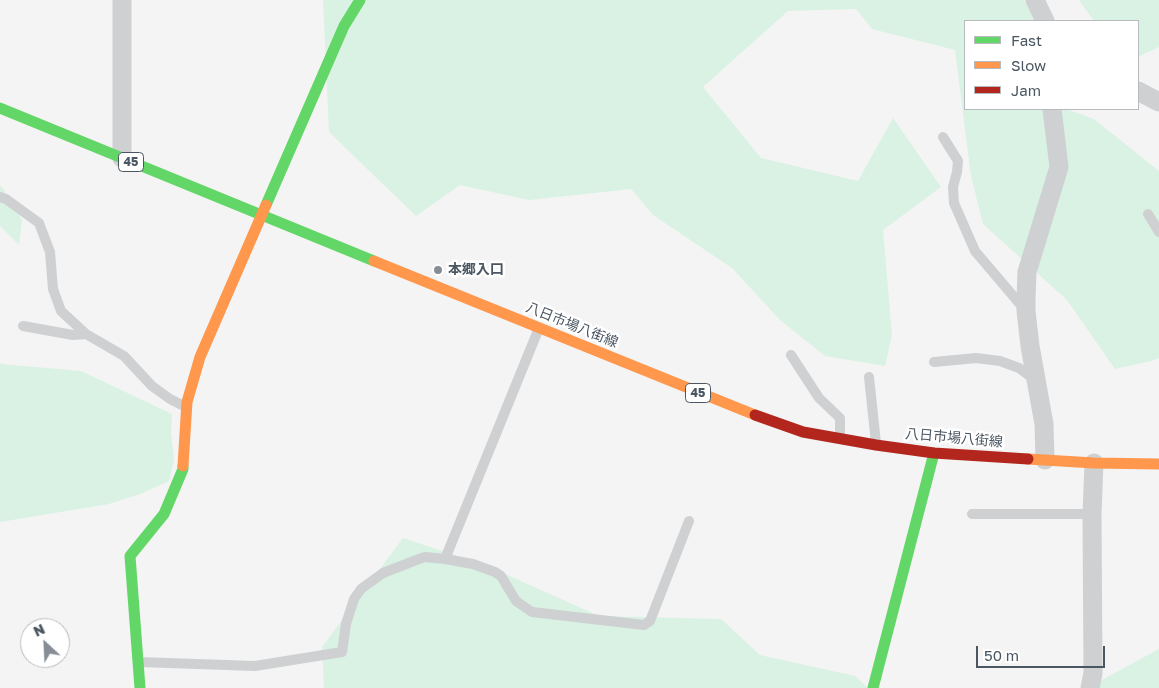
<!DOCTYPE html>
<html>
<head>
<meta charset="utf-8">
<style>
  body { margin:0 }
  #map { position:relative; width:1159px; height:688px; overflow:hidden; background:#f4f4f4; font-family:"Golos Text",sans-serif }
  canvas { display:block }
  .legend { position:absolute; left:964px; top:20px; width:175px; height:90px; box-sizing:border-box; background:#fff; border:1px solid #b7bbc0; margin:0; padding:6px 9px; list-style:none; font-size:15px; color:#4a5661 }
  .legend li { display:flex; align-items:center; gap:10px; height:25px }
  .legend b { width:25px; border:1px solid #b7bbc0 }
  .north { position:absolute; left:20px; top:618px; width:50px; height:50px; box-sizing:border-box; background:#fff; border:1px solid #b7bbc0; border-radius:50%; rotate:335deg; font-size:14px; font-weight:700; line-height:20px; text-align:center; color:#4a5661 }
  .north::after { content:''; display:block; margin:auto; width:18px; height:22px; background:#868d94; clip-path:polygon(50% 0,100% 100%,50% 72%,0 100%) }
  .scale { position:absolute; left:976px; top:646px; width:129px; height:22px; box-sizing:border-box; border:2px solid #4a5661; border-top:0; padding-left:6px; font-size:15px; line-height:18px; white-space:nowrap; color:#4a5661; -webkit-text-stroke:4px #fff; paint-order:stroke }
</style>
</head>
<body>
<div id="map">
<canvas width="1159" height="688"></canvas>
<ul class="legend">
<li><b style="height:6px;background:#63d668"></b>Fast</li>
<li><b style="height:6px;background:#ff974d"></b>Slow</li>
<li><b style="height:6px;background:#b3261e"></b>Jam</li>
</ul>
<div class="north">N</div>
<div class="scale">50 m</div>
</div>
<script>
const ctx = document.querySelector('canvas').getContext('2d');
ctx.lineJoin = 'round';
function paint(path, color) { ctx.fillStyle = color; ctx.fill(path, 'evenodd'); }
const poly = rows => new Path2D(rows.map(r => 'M' + r).join(''));
function stroke(path, color, width, dash) { ctx.strokeStyle = color; ctx.lineWidth = width; ctx.lineCap = dash ? 'butt' : 'round'; ctx.setLineDash(dash || []); ctx.stroke(path); }
function write(font, color, halo, rows, align = 'center') {
  ctx.font = font + ' "Golos Text","Noto Sans JP",sans-serif'; ctx.lineWidth = 5; ctx.setLineDash([]); ctx.textBaseline = 'middle'; ctx.strokeStyle = halo; ctx.fillStyle = color; for (const [text, x, y, turn = 0] of rows) {
    ctx.save(); ctx.translate(x, y); ctx.rotate((+turn || 0) * Math.PI / 180); ctx.textAlign = isNaN(turn) ? turn : align; if (halo) ctx.strokeText(text, 0, 0); ctx.fillText(text, 0, 0); ctx.restore();
  }
}
paint(poly([
  [323,0,1024,0,1035,21,965,21,965,109,1066,109,1094,119,1159,171,1159,358,1151,361,1115,369,1067,300,983,224,971,176,955,50,872,29,856,9,788,11,703,87,761,158,858,181,893,118,941,187,883,230,892,335,885,366,825,356,780,320,732,268,653,215,631,189,529,200,460,185,416,216,329,132],
  [1079,0,1159,0,1159,47,1138,57,1138,21,1094,21],
  [0,186,2,187,22,220,19,245,0,226],
  [0,363,1,364,81,371,172,414,171,433,174,460,169,481,140,494,109,504,0,522],
  [403,538,485,565,599,616,721,619,760,655,855,676,868,688,324,688,322,647],
  [1159,649,1159,688,1087,688]
]), '#d9f2e3');
stroke(poly([
  [943,137,958,161,957,172,953,187,954,203,975,251,1025,310],
  [0,197,6,199,39,223,50,252,53,289,61,311,86,334,124,356,152,386,170,399,186,407],
  [1148,214,1159,232],
  [23,326,73,335,86,334],
  [791,355,819,398,840,418,840,437],
  [934,362,976,358,1000,361,1019,368,1035,380],
  [869,377,876,443],
  [972,514,1092,514],
  [445,559,539,328],
  [139,662,255,666,342,652,346,624,354,599,361,589,383,573,419,559,425,557,445,559,473,564,495,572,501,576,516,601,532,612,644,625,650,621,689,521]
]), '#ced0d2', 10);
stroke(poly([
  [122,0,122,158],
  [1035,0,1045,21],
  [1138,91,1159,102],
  [1045,460,1044,424,1030,346,1026,311,1026,299,1027,272,1059,167,1052,109],
  [1090,688,1093,673,1092,514,1094,463]
]), '#ced0d2', 19);
stroke(poly([
  [0,108,374,261],
  [266,205,344,26,360,0],
  [140,688,130,556,164,514,183,469,183,466],
  [873,688,934,453]
]), '#63d668', 11);
stroke(poly([
  [374,261,755,415],
  [1028,459,1094,463,1159,464],
  [183,466,187,402,200,357,266,205]
]), '#ff974d', 11);
stroke(poly([
  [755,415,803,432,876,445,934,453,1028,459]
]), '#b3261e', 11);
for (const [x, y, r, color] of [
  [438,270,5,"#868d94"]
]) { const dot = new Path2D(); dot.arc(x, y, r, 0, 2 * Math.PI); ctx.fillStyle = color; ctx.fill(dot); stroke(dot, '#fff', 2); }
for (const [x, y, w] of [
  [131,162,25],
  [698,393,25]
]) { const box = new Path2D(); box.roundRect(x - w / 2, y - 9.5, w, 19, 4); ctx.fillStyle = '#fff'; ctx.fill(box); stroke(box, '#4a5661', 1); }
write('bold 12px', '#4a5661', null, [
  ["45",131,162],
  ["45",698,393]
]);
write('bold 14px', '#4a5661', '#fff', [
  ["本郷入口",448,270]
], 'left');
write('14px', '#4a5661', '#fff', [
  ["八日市場八街線",572,325,22],
  ["八日市場八街線",954,438,5]
]);
</script>
</body>
</html>
